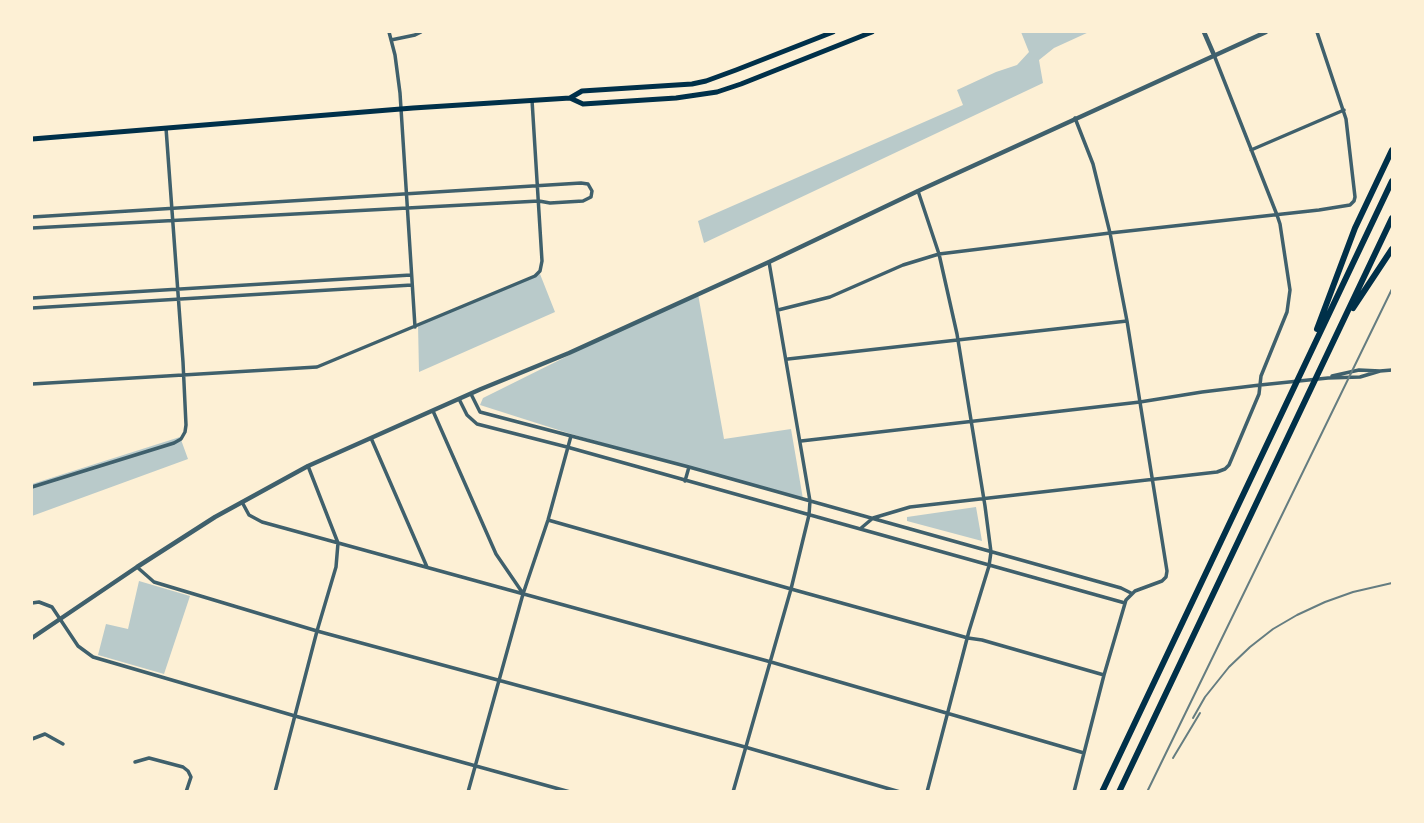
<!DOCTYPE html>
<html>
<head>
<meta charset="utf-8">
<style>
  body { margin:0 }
  #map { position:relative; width:1424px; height:823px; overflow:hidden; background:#fdf0d5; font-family:Montserrat,sans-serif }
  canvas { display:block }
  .frame { position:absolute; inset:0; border:33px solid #fdf0d5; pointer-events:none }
</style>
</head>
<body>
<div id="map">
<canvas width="1424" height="823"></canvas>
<div class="frame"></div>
</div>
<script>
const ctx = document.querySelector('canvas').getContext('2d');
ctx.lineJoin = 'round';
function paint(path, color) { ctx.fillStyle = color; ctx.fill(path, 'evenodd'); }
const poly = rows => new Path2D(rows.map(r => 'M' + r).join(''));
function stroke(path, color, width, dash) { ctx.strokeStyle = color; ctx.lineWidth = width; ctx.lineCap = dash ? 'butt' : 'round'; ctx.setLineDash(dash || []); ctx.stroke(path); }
paint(poly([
  [1021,32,1089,32,1054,48,1039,60,1043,83,704,243,698,221,963,105,957,90,996,72,1017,65,1029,52],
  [540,274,555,312,419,372,418,324],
  [698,294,724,439,791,429,803,499,571,434,480,405,483,398,642,319],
  [180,437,188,459,32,516,32,484],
  [976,507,982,541,907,521,907,517],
  [139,581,190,596,164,674,98,655,106,624,128,629]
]), '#b9caca');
stroke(poly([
  [389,32,395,55,400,93,415,327],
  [391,40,415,35,421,32],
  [1251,150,1344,110],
  [918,191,939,254,957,334,985,506,991,552,989,566,969,631,927,792],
  [32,217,581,183,588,184,592,191,591,197,583,201,550,203,539,201,32,228],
  [32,298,411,275],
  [32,308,412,285],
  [778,310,830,297,903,265,939,254,1110,233,1319,210,1350,205,1354,201,1355,197,1346,119,1317,32],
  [788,359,1127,321],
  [1332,376,1359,370,1380,371,1392,370],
  [32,384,317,367,535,276,540,271,542,261,532,100],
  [471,394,480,412,689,467,1121,588,1131,593],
  [459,399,467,415,477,424,567,447,1125,603],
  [433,411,496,554,522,592],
  [371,438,427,567],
  [801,441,1140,402,1202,392,1260,385,1328,378,1360,377,1380,371],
  [685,481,689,467],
  [32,487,174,443,181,439,185,432,186,425,183,362,166,128],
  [242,502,249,515,262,522,771,662,1084,753],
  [548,520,791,589,968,638,982,640,1104,675],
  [860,529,873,518,910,507,1217,472,1225,469,1229,465,1259,394,1261,376,1287,312,1290,290,1280,224,1277,215,1214,55],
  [137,567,154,582,317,631,745,747,900,792],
  [32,603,39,602,52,607,78,646,93,657,295,716,570,792],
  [32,739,45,734,63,744],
  [135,762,149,758,183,767,188,771,191,777,186,792],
  [275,792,317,631,336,567,338,543,308,466],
  [468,792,523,594,548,520,571,436],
  [733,792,791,589,809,515,810,501,769,262],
  [1074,792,1104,675,1126,600,1135,591,1162,581,1166,577,1167,571,1127,321,1110,233,1093,164,1075,118]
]), '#3f606c', 3.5);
stroke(poly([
  [1204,32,1214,55],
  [32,638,137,567,215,517,308,466,481,389,569,353,769,262,918,191,1266,32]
]), '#3f606c', 4.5);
stroke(poly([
  [570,98,583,104,676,98,717,92,741,84,872,32],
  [32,139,413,108,570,98,582,91,692,84,706,81,736,70,833,32]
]), '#003049', 5);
stroke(poly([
  [1353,308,1392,249],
  [1317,329,1355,228,1392,150],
  [1102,792,1392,181],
  [1119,792,1392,218]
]), '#003049', 6);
stroke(poly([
  [1193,718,1205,697,1229,667,1250,647,1273,629,1297,615,1325,602,1353,592,1392,583],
  [1173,758,1200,713],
  [1147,792,1392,289]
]), '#657d81', 2);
</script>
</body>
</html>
